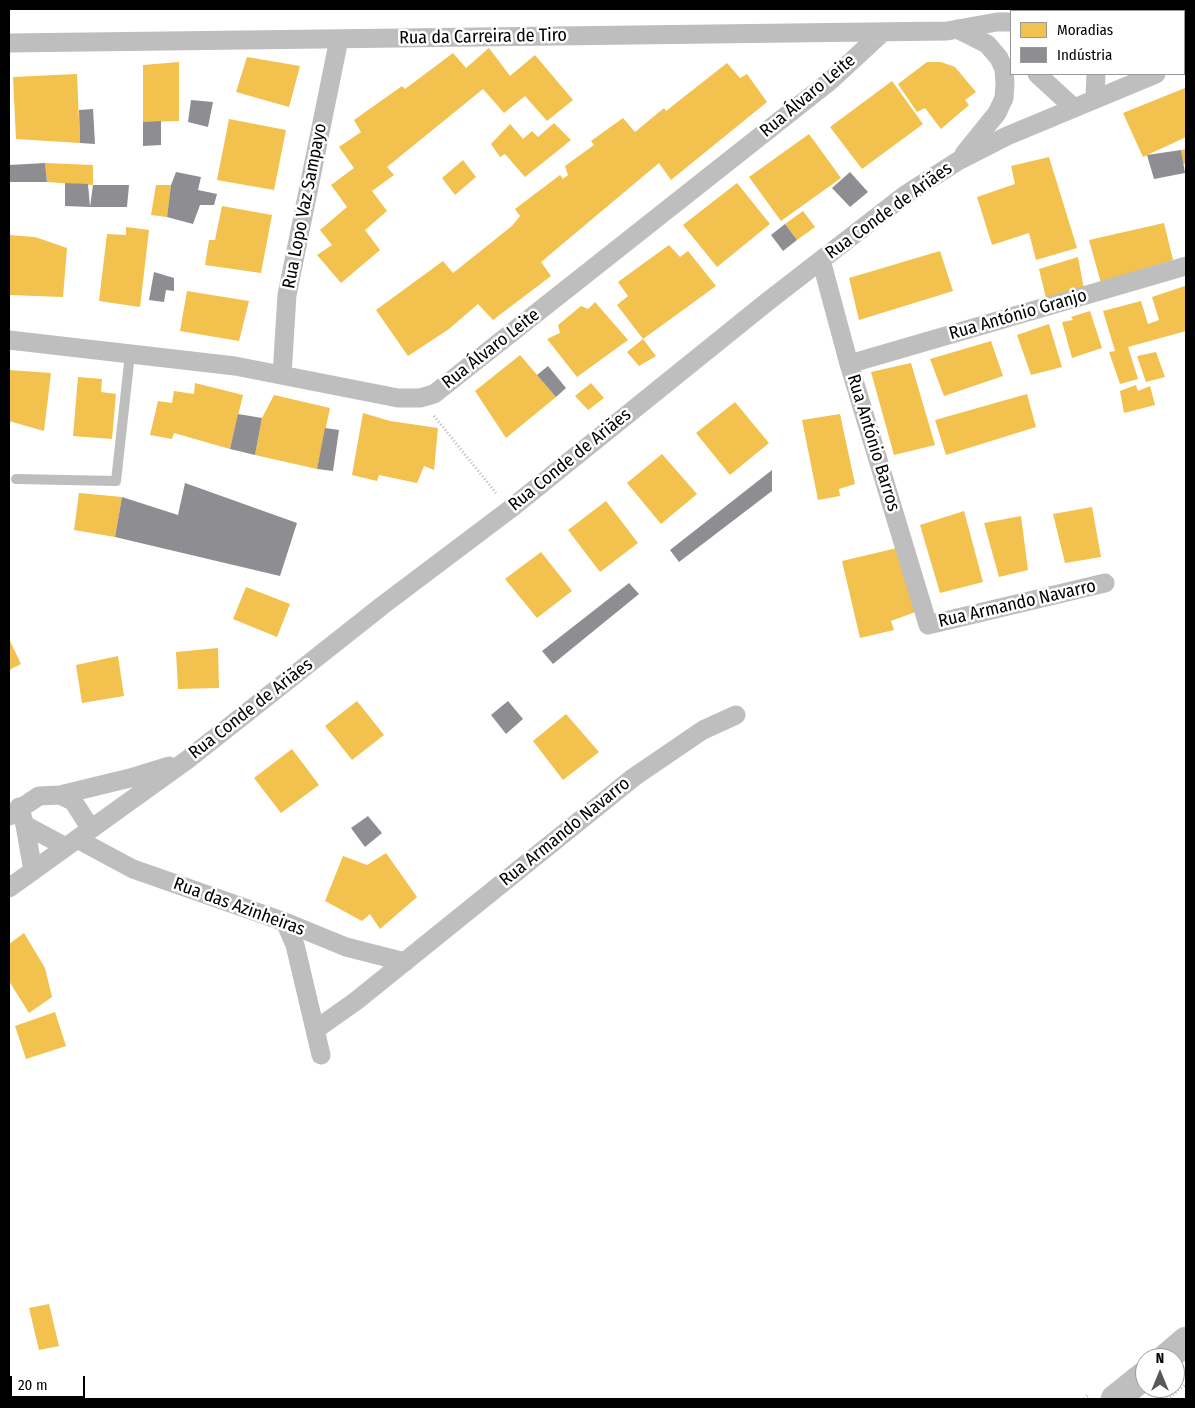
<!DOCTYPE html>
<html>
<head>
<meta charset="utf-8">
<style>
  body { margin:0 }
  #map { position:relative; width:1195px; height:1408px; overflow:hidden; background:#fff; font-family:"Fira Sans Condensed",sans-serif }
  canvas { display:block }
  .frame { position:absolute; inset:0; border:10px solid #000; pointer-events:none }
  .legend { position:absolute; left:1010px; top:10px; width:175px; height:65px; box-sizing:border-box; background:#fff; border:1px solid #999; margin:0; padding:6px 9px; list-style:none; font-size:15px; color:#000 }
  .legend li { display:flex; align-items:center; gap:10px; height:25px }
  .legend b { width:25px; border:1px solid #999 }
  .north { position:absolute; left:1135px; top:1348px; width:50px; height:50px; box-sizing:border-box; background:#fff; border:1px solid #999; border-radius:50%; rotate:0deg; font-size:14px; font-weight:700; line-height:20px; text-align:center; color:#000 }
  .north::after { content:''; display:block; margin:auto; width:18px; height:22px; background:#595959; clip-path:polygon(50% 0,100% 100%,50% 72%,0 100%) }
  .scale { position:absolute; left:10px; top:1376px; width:75px; height:22px; box-sizing:border-box; border:2px solid #000; border-top:0; padding-left:6px; font-size:15px; line-height:18px; white-space:nowrap; color:#000; -webkit-text-stroke:4px #fff; paint-order:stroke }
</style>
</head>
<body>
<div id="map">
<canvas width="1195" height="1408"></canvas>
<div class="frame"></div>
<ul class="legend">
<li><b style="height:14px;background:#f2c14e"></b>Moradias</li>
<li><b style="height:14px;background:#8d8d92"></b>Indústria</li>
</ul>
<div class="north">N</div>
<div class="scale">20 m</div>
</div>
<script>
const ctx = document.querySelector('canvas').getContext('2d');
ctx.lineJoin = 'round';
function paint(path, color) { ctx.fillStyle = color; ctx.fill(path, 'evenodd'); }
const poly = rows => new Path2D(rows.map(r => 'M' + r).join(''));
function stroke(path, color, width, dash) { ctx.strokeStyle = color; ctx.lineWidth = width; ctx.lineCap = dash ? 'butt' : 'round'; ctx.setLineDash(dash || []); ctx.stroke(path); }
function write(font, color, halo, rows, align = 'center') {
  ctx.font = font + ' "Fira Sans Condensed",sans-serif'; ctx.lineWidth = 5; ctx.setLineDash([]); ctx.textBaseline = 'middle'; ctx.strokeStyle = halo; ctx.fillStyle = color; for (const [text, x, y, turn = 0] of rows) {
    ctx.save(); ctx.translate(x, y); ctx.rotate((+turn || 0) * Math.PI / 180); ctx.textAlign = isNaN(turn) ? turn : align; if (halo) ctx.strokeText(text, 0, 0); ctx.fillText(text, 0, 0); ctx.restore();
  }
}
paint(poly([
  [489,48,510,76,535,55,573,100,547,121,525,96,504,113,483,89,387,167,394,175,372,191,387,211,365,230,380,250,341,283,317,255,332,245,320,230,347,207,331,185,354,168,339,147,361,132,354,120,402,86,405,89,453,53,466,68],
  [247,57,300,66,289,107,236,92],
  [179,62,179,121,143,122,143,65],
  [927,62,941,62,955,67,976,92,965,100,969,105,941,129,925,108,917,112,898,84],
  [727,63,740,78,747,74,767,102,671,180,659,163,541,262,551,276,493,320,478,304,449,329,408,356,376,310,443,261,453,273,512,226,520,216,515,209,560,175,563,179,568,175,565,166,594,145,591,141,623,118,635,132,664,108,666,111],
  [77,74,80,143,16,139,13,77],
  [892,81,923,124,862,169,830,127],
  [1185,88,1186,137,1143,157,1123,113],
  [229,119,286,130,274,190,217,180],
  [554,123,571,140,525,177,505,154,500,157,491,144,510,124,523,139,532,131,538,137],
  [809,134,841,178,781,221,749,177],
  [1186,149,1186,163,1183,164,1181,150],
  [1049,157,1077,248,1036,260,1029,233,992,245,977,197,1015,184,1011,166],
  [463,160,476,177,455,195,442,178],
  [45,163,93,165,93,185,47,182],
  [737,183,770,224,717,267,683,225],
  [156,185,171,185,167,217,151,215],
  [222,206,272,215,261,273,205,265,209,240,215,240],
  [803,211,815,227,797,240,785,224],
  [1164,223,1173,260,1101,283,1089,240],
  [126,227,149,230,140,307,99,301,107,234,126,235],
  [9,235,35,237,67,248,63,297,9,295],
  [669,245,680,257,688,251,716,286,643,339,617,305,628,296,618,282],
  [940,251,953,291,859,320,849,278],
  [1078,257,1084,289,1046,298,1039,269],
  [1185,286,1186,331,1128,347,1138,379,1120,384,1109,352,1115,351,1103,311,1141,301,1148,324,1159,320,1152,297],
  [187,291,249,301,239,341,180,331],
  [595,302,628,340,577,377,547,339,560,333,558,325,581,306,588,309],
  [1090,311,1102,348,1072,358,1062,322,1073,320,1071,317],
  [1049,324,1062,367,1031,375,1017,335],
  [643,339,656,356,639,366,627,352],
  [991,341,1003,376,944,396,930,359],
  [1156,352,1165,377,1146,382,1137,356],
  [520,355,556,397,506,438,475,391],
  [911,363,935,445,894,455,871,372],
  [9,370,51,373,44,431,9,421],
  [78,377,102,379,101,392,116,394,112,439,73,436],
  [195,383,243,395,230,449,174,433,172,439,150,435,158,401,172,403,174,391,194,394],
  [591,383,604,398,588,410,575,396],
  [1136,385,1138,391,1150,386,1155,405,1124,413,1120,391],
  [1027,394,1036,427,946,455,935,420],
  [274,395,330,408,317,469,255,455,262,418],
  [735,402,769,443,730,475,696,433],
  [363,413,390,421,438,428,434,470,424,466,417,483,379,475,377,481,352,475],
  [840,414,855,484,839,489,840,496,818,500,802,420],
  [662,454,697,494,661,524,627,483],
  [79,493,122,497,115,537,74,530],
  [606,501,638,543,600,572,568,530],
  [1092,507,1101,557,1065,563,1053,514],
  [964,511,983,582,940,593,920,525],
  [1021,516,1028,570,999,577,984,523],
  [897,548,915,612,891,621,894,630,860,638,842,561],
  [541,552,572,591,537,618,505,579],
  [246,587,290,604,277,637,233,619],
  [9,639,21,664,9,670],
  [218,648,219,688,178,689,176,652],
  [118,656,124,696,82,703,76,665],
  [357,701,384,735,352,760,325,726],
  [566,714,599,752,563,780,533,741],
  [292,749,319,785,281,813,254,778],
  [386,853,417,897,380,929,370,914,362,921,325,901,343,856,367,865],
  [24,933,45,968,52,997,29,1013,9,981,9,944],
  [55,1012,66,1046,26,1059,15,1026],
  [49,1304,59,1346,39,1350,29,1308]
]), '#f2c14e');
paint(poly([
  [191,100,213,102,208,127,188,122],
  [93,109,95,144,80,143,79,110],
  [161,121,161,145,143,146,143,122],
  [1181,150,1185,173,1154,179,1147,155],
  [45,163,47,182,9,182,9,165],
  [176,172,201,177,198,190,217,194,214,205,200,205,193,224,167,217,171,185],
  [850,172,868,192,850,207,832,188],
  [65,183,88,184,90,207,65,206],
  [93,185,129,185,127,207,90,207],
  [785,224,797,240,783,251,771,235],
  [154,272,174,278,174,291,166,290,164,302,149,300],
  [548,366,566,388,556,397,537,375],
  [238,414,262,418,255,455,230,449],
  [325,428,339,430,333,471,317,469],
  [772,470,772,491,679,562,670,550],
  [185,483,297,523,280,576,115,537,122,497,178,515],
  [629,583,639,594,553,664,542,651],
  [508,701,523,719,506,734,491,715],
  [368,816,382,833,365,847,351,828]
]), '#8d8d92');
const primary = poly([
  [1166,1358,1186,1341],
  [1115,1399,1145,1375]
]);
stroke(primary, '#dbdbdb', 29);
stroke(poly([
  [434,416,496,493],
  [1084,1399,1089,1394],
  [1167,1399,1186,1384]
]), '#b9b9b9', 3, [1, 2.5]);
stroke(poly([
  [16,479,116,481,130,354]
]), '#bebebe', 10);
stroke(poly([
  [1184,24,1186,24],
  [957,29,987,44,999,58,1004,69,1005,83,1004,98,997,113,964,154],
  [9,43,947,31,997,22,1011,22],
  [1184,63,1186,62],
  [1037,74,1073,107],
  [1095,98,1096,74],
  [821,260,849,364,928,625,1105,583],
  [9,340,235,366,398,398,420,398,434,394,830,81,883,32],
  [849,364,1186,266],
  [282,375,287,295,339,39],
  [60,795,130,778,169,766],
  [19,807,25,825,66,847],
  [9,816,39,796,60,795,73,801,91,829],
  [25,825,33,871],
  [77,839,133,869,285,922,346,947,405,962],
  [9,888,187,760,383,605,509,510,767,302,905,195,958,161,1007,136,1156,74],
  [285,922,295,945,321,1055],
  [315,1030,356,1001,634,777,703,730,736,715]
]), '#bebebe', 19);
stroke(primary, '#bebebe', 28);
write('18px', '#000', '#fff', [
  ["Rua da Carreira de Tiro",483,37,-1],
  ["Rua Álvaro Leite",808,96,-40],
  ["Rua Lopo Vaz Sampayo",305,206,-79],
  ["Rua Conde de Ariães",889,211,-36],
  ["Rua António Granjo",1018,315,-16],
  ["Rua Álvaro Leite",491,349,-38],
  ["Rua António Barros",873,443,73],
  ["Rua Conde de Ariães",570,460,-39],
  ["Rua Armando Navarro",1017,604,-13],
  ["Rua Conde de Ariães",251,709,-38],
  ["Rua Armando Navarro",565,832,-39],
  ["Rua das Azinheiras",239,907,20]
]);
</script>
</body>
</html>
